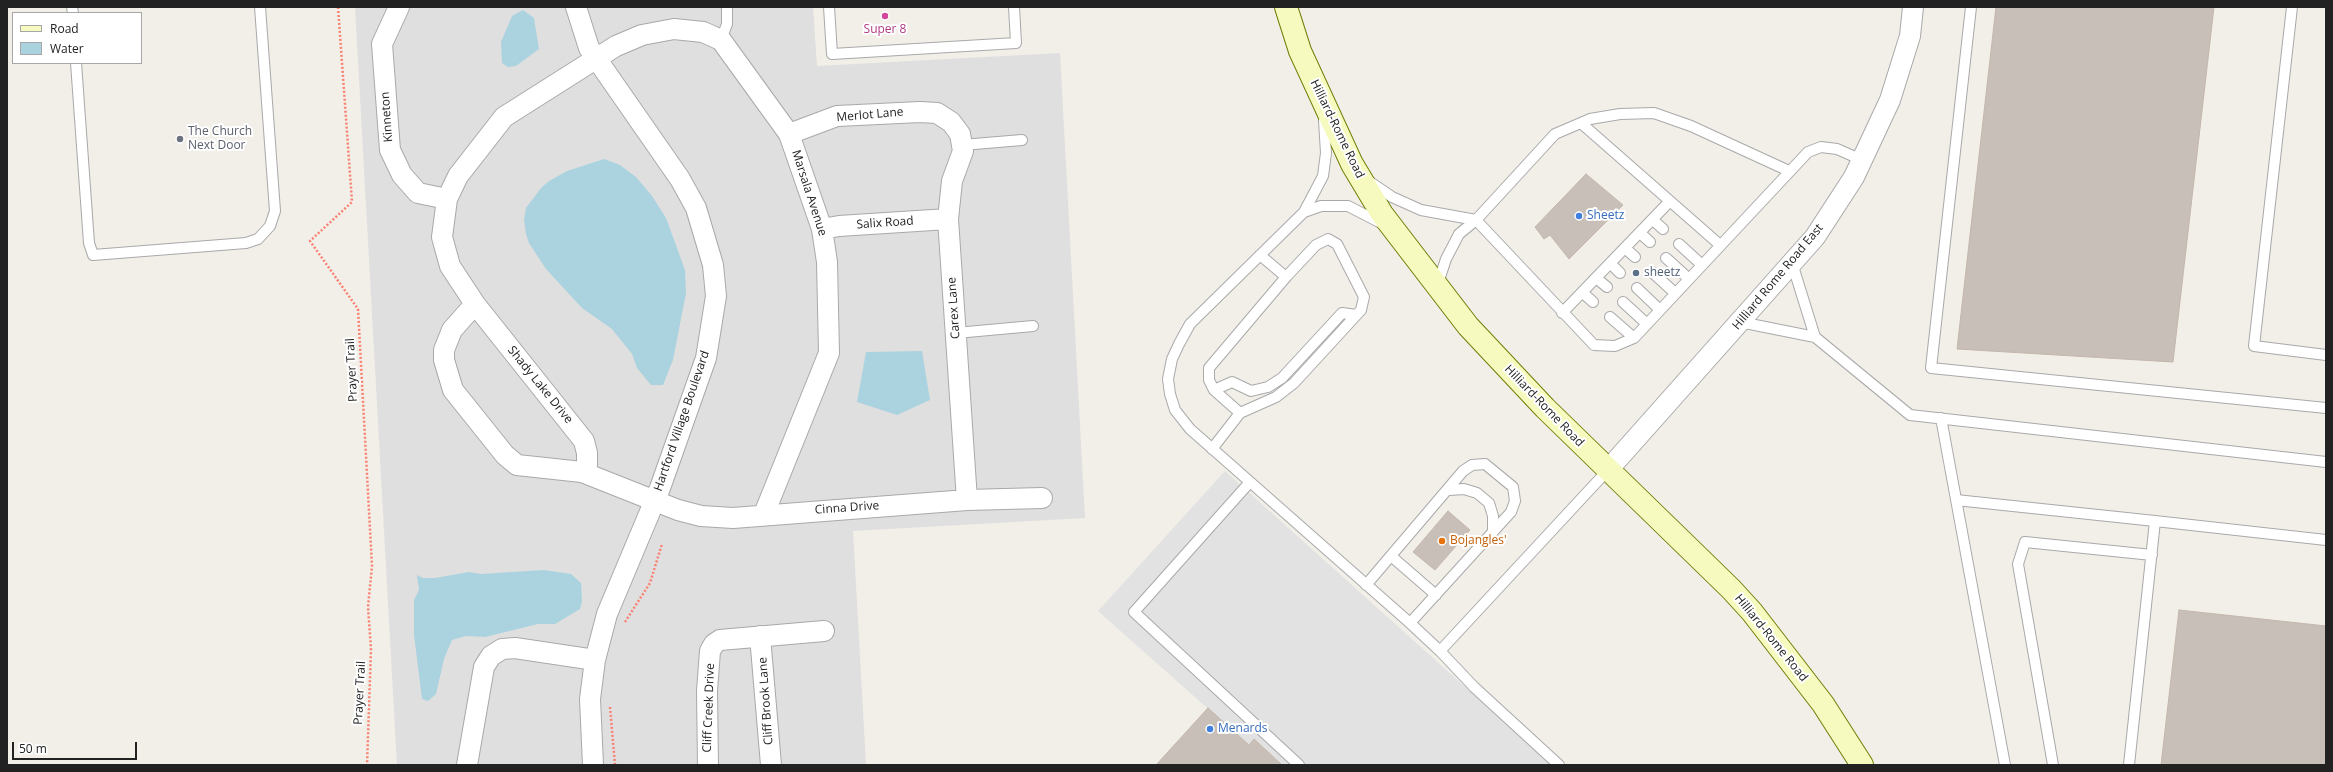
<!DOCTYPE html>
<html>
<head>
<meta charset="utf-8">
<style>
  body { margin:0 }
  #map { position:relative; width:2333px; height:772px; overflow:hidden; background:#f2efe9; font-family:"Open Sans",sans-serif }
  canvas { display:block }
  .frame { position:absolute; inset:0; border:8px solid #222; pointer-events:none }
  .legend { position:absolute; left:12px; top:12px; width:130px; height:52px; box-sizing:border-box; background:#fff; border:1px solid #a7a7a7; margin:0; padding:5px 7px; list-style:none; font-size:12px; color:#222 }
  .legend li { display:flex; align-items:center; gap:8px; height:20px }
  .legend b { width:20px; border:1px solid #a7a7a7 }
  .scale { position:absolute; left:12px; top:742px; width:125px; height:18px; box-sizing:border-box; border:2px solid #222; border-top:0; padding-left:5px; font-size:12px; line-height:14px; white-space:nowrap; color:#222; -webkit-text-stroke:3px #fff; paint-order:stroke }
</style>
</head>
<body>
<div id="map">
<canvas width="2333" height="772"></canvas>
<div class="frame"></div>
<ul class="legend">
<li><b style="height:5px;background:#f7fabf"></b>Road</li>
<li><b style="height:11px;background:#aad3df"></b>Water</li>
</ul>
<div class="scale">50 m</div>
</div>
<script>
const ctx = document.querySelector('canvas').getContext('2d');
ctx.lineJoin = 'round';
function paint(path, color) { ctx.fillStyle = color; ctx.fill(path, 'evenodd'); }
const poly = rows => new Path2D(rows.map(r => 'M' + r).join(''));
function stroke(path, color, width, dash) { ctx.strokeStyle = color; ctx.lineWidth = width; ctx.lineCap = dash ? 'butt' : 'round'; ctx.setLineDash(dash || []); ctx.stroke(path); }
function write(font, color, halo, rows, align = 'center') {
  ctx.font = font + ' "Open Sans",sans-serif'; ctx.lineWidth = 4; ctx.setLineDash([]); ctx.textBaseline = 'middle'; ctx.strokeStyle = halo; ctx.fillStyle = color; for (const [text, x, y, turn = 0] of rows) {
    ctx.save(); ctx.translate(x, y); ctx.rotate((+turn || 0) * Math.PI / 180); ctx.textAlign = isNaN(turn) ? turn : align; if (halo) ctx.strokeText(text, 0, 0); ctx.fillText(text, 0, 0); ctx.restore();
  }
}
paint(poly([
  [355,7,813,7,817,66,1060,53,1085,518,853,531,866,765,397,765]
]), '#e0dfdf');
paint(poly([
  [1225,471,1552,765,1282,765,1254,739,1249,745,1098,611]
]), '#e2e2e2');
paint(poly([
  [523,10,534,18,539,49,516,66,508,67,502,63,501,42,512,16],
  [604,159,620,165,636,177,652,196,666,218,685,270,686,293,673,360,663,385,651,385,646,379,637,368,632,354,612,329,582,308,546,269,529,243,526,234,524,219,526,208,541,188,549,181,567,171],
  [922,351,930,400,897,415,857,402,866,352],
  [544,570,571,574,581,583,582,601,580,609,555,624,538,624,485,637,466,636,452,640,444,659,436,694,428,701,422,699,414,635,414,600,419,590,417,575,423,578,435,578,469,572,481,574]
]), '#aad3df');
const building = poly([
  [1996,7,2214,7,2173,362,1957,349,1996,7],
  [1586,174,1623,205,1569,259,1550,235,1544,239,1535,227,1586,174],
  [1448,511,1470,530,1435,570,1413,552,1448,511],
  [2179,610,2326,626,2326,765,2161,765,2179,610],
  [1208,708,1249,745,1254,739,1282,765,1156,765,1208,708]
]);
paint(building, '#c7bfb8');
stroke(building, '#c4b6ab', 1);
const lane = poly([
  [72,7,73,13],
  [829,7,832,54,1016,43,1014,7],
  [1971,7,1931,368,2326,408],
  [2292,7,2254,346,2326,355],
  [721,40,727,24,727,7],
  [76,63,89,243,93,255,246,243,258,239,270,226,275,211,260,7],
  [1324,121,1326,153,1323,176,1304,212,1190,324,1179,344,1172,359,1168,379,1170,394,1175,410,1190,429,1410,623,1440,651,1474,687,1559,765],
  [1581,123,1720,245],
  [962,145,1022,140],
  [1789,171,1691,126,1654,113,1620,114,1590,119,1555,134,1476,220,1594,345,1615,346,1634,338,1808,152,1821,147,1837,149,1862,160],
  [1370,182,1392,197,1421,210,1476,220,1459,234,1446,259,1437,286],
  [1304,212,1321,206,1348,206,1383,224],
  [1653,220,1663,229],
  [1640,233,1650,242],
  [1679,244,1702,265],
  [1625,248,1635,257],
  [1260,255,1286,277],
  [1666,258,1689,279],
  [1610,263,1620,273],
  [1792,263,1815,337],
  [1652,272,1675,293],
  [1596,278,1607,287],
  [1637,288,1660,310],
  [1582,292,1593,302],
  [1623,302,1647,324],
  [1562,313,1670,201],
  [1610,317,1634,338],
  [1740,322,1815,337,1910,415,2326,462],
  [956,333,1033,326],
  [1214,390,1232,382,1251,391,1268,387,1282,378,1342,313,1356,315],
  [1941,418,2005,765],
  [1212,449,1240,413,1276,397,1294,383,1361,310,1364,297,1337,244,1328,239,1316,245,1286,277,1209,368,1209,380,1214,390,1240,413],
  [1250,482,1134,612,1299,765],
  [1449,490,1464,489,1477,493,1489,503,1493,516,1493,532],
  [1956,500,2155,521],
  [1391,556,1436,595],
  [1366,585,1463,471,1472,465,1485,464,1513,487,1515,501,1511,512,1410,623],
  [1440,651,1607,471],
  [2053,765,2018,564,2025,542,2152,555],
  [2129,765,2155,521,2326,540]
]);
const street = poly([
  [399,7,382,44,390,150,402,175,418,193,447,199],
  [576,7,589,48,680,179,696,208,713,265,716,296,706,358,660,488,607,614,595,660,590,699,593,765],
  [789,134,837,116,920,112,937,113,951,122,960,134,963,151,952,181,948,219,967,500],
  [822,229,839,226,948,219],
  [475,304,452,330,444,350,444,360,453,390,505,455,517,465,582,472,678,510,701,516,733,518,967,500,1042,498],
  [1607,471,1815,237,1854,177,1890,100,1910,36,1913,7],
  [582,472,587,466,587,453,584,441,475,304,450,266,442,237,447,199,458,176,504,117,616,46,642,35,674,29,703,32,721,40,789,134,822,229,827,262,829,353,764,514],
  [760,636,771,765],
  [467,765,484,667,491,656,502,649,515,648,595,660],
  [708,765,707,691,710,651,714,644,720,640,824,631]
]);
const secondary = poly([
  [1286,7,1300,51,1352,164,1382,214,1468,326,1545,408,1731,589,1752,612,1823,704,1862,765]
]);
stroke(lane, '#a9a9a9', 12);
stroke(street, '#a9a9a9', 22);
stroke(secondary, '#707d05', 24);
stroke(poly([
  [338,7,352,202,310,241,358,309,372,566,368,607,371,649,367,765],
  [625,622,650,583,662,544],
  [610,707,615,765]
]), '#fa8072', 2.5, [2, 2]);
stroke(lane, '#fff', 10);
stroke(street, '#fff', 20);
stroke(secondary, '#f7fabf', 22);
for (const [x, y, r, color] of [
  [885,16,4,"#d1479c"],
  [180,139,4,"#6b7280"],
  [1579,216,4,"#3f7fe0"],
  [1636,273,4,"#5c6f8a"],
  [1442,541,4,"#e8710a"],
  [1210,729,4,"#3f7fe0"]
]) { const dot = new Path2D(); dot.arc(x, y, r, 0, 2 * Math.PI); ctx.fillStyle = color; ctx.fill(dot); stroke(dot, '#fff', 1.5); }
write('12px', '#b23c85', '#fff', [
  ["Super 8",885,30]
]);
write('12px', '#222', '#fff', [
  ["Merlot Lane",870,115,-5],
  ["Kinneton",387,117,-94],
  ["Hilliard-Rome Road",1337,129,64],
  ["Marsala Avenue",809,193,72],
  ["Salix Road",885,223,-4],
  ["Hilliard Rome Road East",1778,277,-50],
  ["Carex Lane",954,308,-94],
  ["Prayer Trail",352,370,-93],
  ["Shady Lake Drive",540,385,51],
  ["Hilliard-Rome Road",1544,406,46],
  ["Hartford Village Boulevard",682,421,-71],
  ["Cinna Drive",847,508,-4],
  ["Hilliard-Rome Road",1771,638,51],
  ["Prayer Trail",360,693,-87],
  ["Cliff Brook Lane",766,701,-94],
  ["Cliff Creek Drive",709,708,-88]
]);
write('12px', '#5b616d', '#fff', [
  ["The Church",188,132],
  ["Next Door",188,146]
], 'left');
write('12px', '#366cbe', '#fff', [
  ["Sheetz",1587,216],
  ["Menards",1218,729]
], 'left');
write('12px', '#4e5e75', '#fff', [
  ["sheetz",1644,273]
], 'left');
write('12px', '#c56008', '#fff', [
  ["Bojangles'",1450,541]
], 'left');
</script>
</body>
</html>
